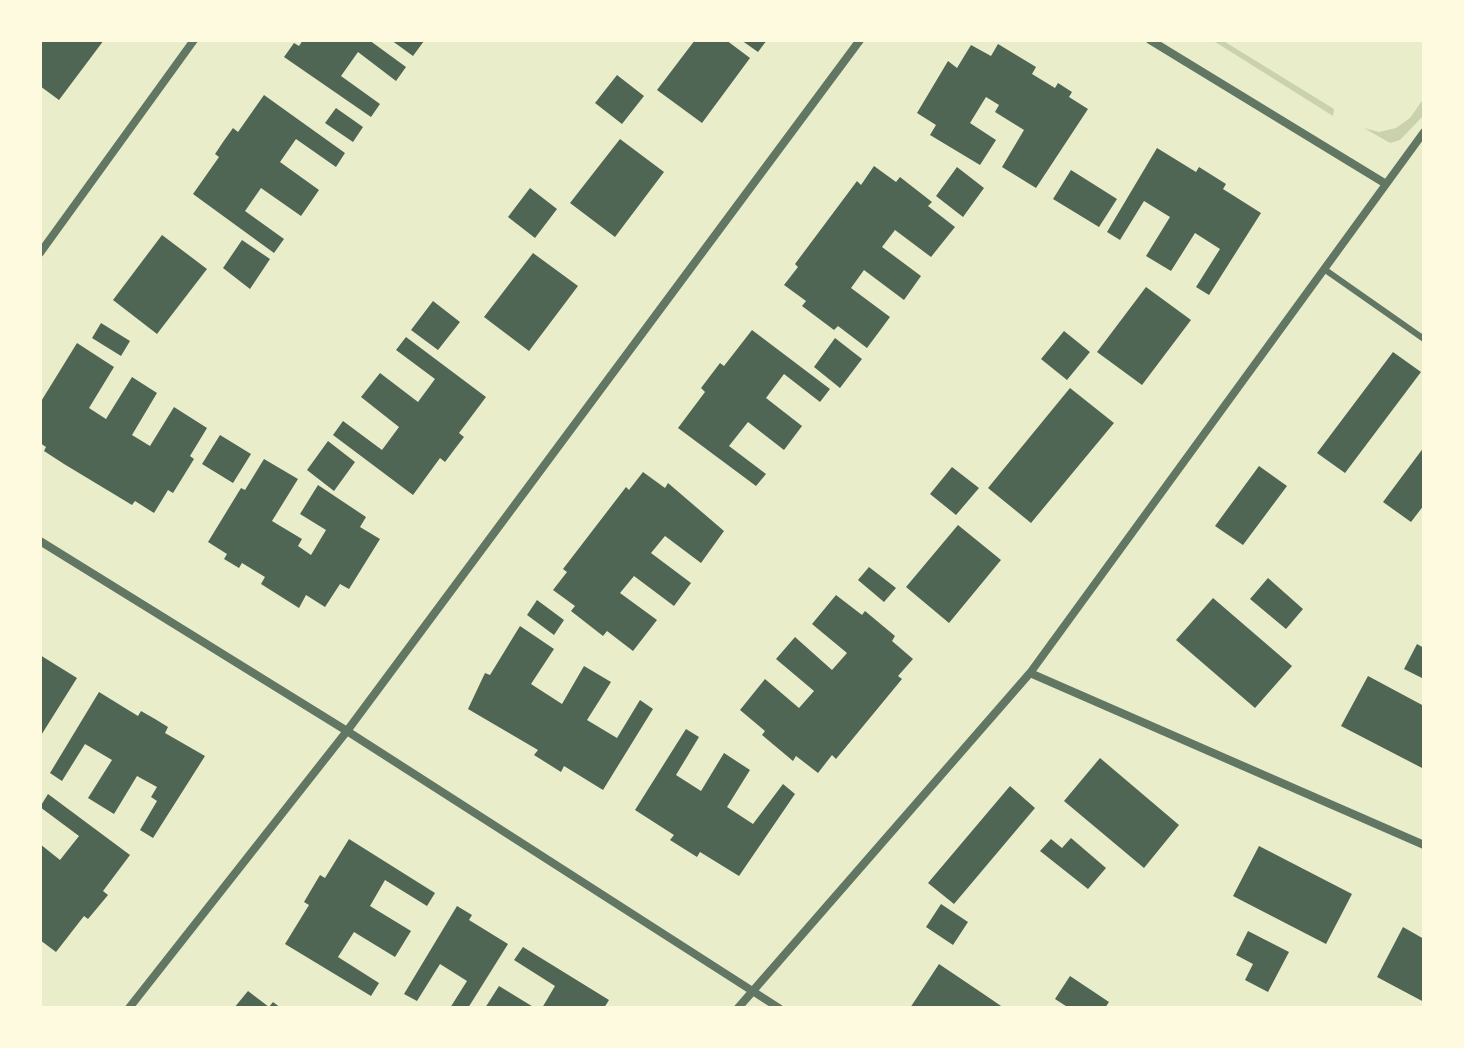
<!DOCTYPE html>
<html>
<head>
<meta charset="utf-8">
<style>
  body { margin:0 }
  #map { position:relative; width:1464px; height:1048px; overflow:hidden; background:#e9edc9; font-family:"PT Sans Narrow",sans-serif }
  canvas { display:block }
  .frame { position:absolute; inset:0; border:42px solid #fefae0; pointer-events:none }
</style>
</head>
<body>
<div id="map">
<canvas width="1464" height="1048"></canvas>
<div class="frame"></div>
</div>
<script>
const ctx = document.querySelector('canvas').getContext('2d');
ctx.lineJoin = 'round';
function paint(path, color) { ctx.fillStyle = color; ctx.fill(path, 'evenodd'); }
const poly = rows => new Path2D(rows.map(r => 'M' + r).join(''));
function stroke(path, color, width, dash) { ctx.strokeStyle = color; ctx.lineWidth = width; ctx.lineCap = dash ? 'butt' : 'round'; ctx.setLineDash(dash || []); ctx.stroke(path); }
paint(poly([
  [1212,40,1222,40,1334,109,1333,116],
  [1424,98,1424,115,1400,140,1390,143,1364,128,1379,132,1396,128,1410,118]
]), '#cad2ad');
paint(poly([
  [40,40,104,40,59,100,40,86],
  [303,40,369,40,406,67,396,81,358,52,341,76,380,104,371,117,284,57,294,43,299,46],
  [391,40,422,40,424,41,413,56],
  [695,40,726,40,750,58,702,123,657,90],
  [741,40,767,40,758,52],
  [998,44,1036,67,1032,74,1055,88,1058,83,1072,92,1069,97,1088,109,1036,188,1002,167,1024,130,995,112,999,105,986,97,970,123,996,140,980,165,930,135,936,125,917,113,948,61,957,68,971,45,991,56],
  [617,75,644,96,622,124,595,103],
  [264,95,345,153,336,167,296,139,280,162,319,190,301,216,261,188,245,211,284,239,274,253,193,194,219,157,215,154,223,142,233,128,238,132],
  [336,108,363,127,353,142,325,123],
  [620,139,664,172,615,237,570,203],
  [1157,148,1196,172,1199,167,1226,184,1223,189,1261,213,1209,295,1196,287,1220,249,1195,233,1171,271,1146,256,1170,217,1144,201,1120,240,1107,232],
  [874,166,896,182,900,177,932,202,928,206,955,227,931,257,895,230,882,247,921,276,904,300,864,270,851,288,890,317,867,348,838,326,834,330,802,306,806,301,784,285,798,267,795,264,857,181,861,185],
  [957,167,984,188,963,217,936,196],
  [1071,170,1117,199,1099,227,1053,199],
  [530,188,557,209,535,238,508,217],
  [162,235,207,269,157,334,113,300],
  [242,240,270,259,250,289,223,268],
  [533,253,578,286,529,351,484,317],
  [1146,287,1191,320,1142,385,1097,352],
  [433,301,460,322,438,350,411,330],
  [101,323,130,341,121,356,92,338],
  [752,330,830,389,820,402,784,374,766,398,802,426,784,450,748,422,729,446,766,474,756,486,678,428,705,392,701,388,720,363,724,366],
  [1064,331,1090,352,1067,380,1041,359],
  [406,337,486,397,459,433,464,437,454,450,445,462,440,458,413,495,333,435,343,421,382,450,399,427,361,397,380,373,418,402,435,379,396,350],
  [835,338,862,359,840,388,814,367],
  [77,343,114,367,89,408,106,419,132,377,157,393,132,435,150,446,174,407,207,428,190,456,194,459,173,493,168,490,154,513,135,501,132,505,64,464,44,451,46,447,40,443,40,403],
  [1393,352,1421,372,1345,473,1317,453],
  [1070,388,1114,423,1031,523,988,488],
  [220,435,251,454,233,483,202,464],
  [328,441,355,462,334,491,307,470],
  [1424,447,1424,505,1411,522,1383,502],
  [264,459,298,479,272,521,302,539,298,546,311,555,326,530,300,514,318,485,366,517,360,527,380,539,349,589,340,584,325,607,306,595,299,608,261,584,265,577,242,563,239,568,224,559,227,554,208,542,241,488,245,490],
  [1259,466,1287,486,1243,545,1215,526],
  [952,467,979,488,956,515,930,494],
  [643,472,665,488,668,483,724,531,701,563,665,536,651,553,691,583,674,606,634,576,620,593,657,620,633,651,607,631,603,636,571,611,575,606,553,590,567,572,563,569,626,487,629,490],
  [958,525,1001,560,949,623,906,587],
  [869,567,896,588,884,602,858,580],
  [1268,578,1303,609,1286,629,1250,599],
  [836,595,862,615,865,611,895,636,892,641,913,659,898,676,902,679,836,759,832,755,818,773,796,756,793,761,762,735,765,731,740,710,765,679,799,708,814,691,776,659,795,637,832,670,847,653,812,624],
  [1213,598,1292,666,1255,708,1176,640],
  [537,600,564,620,554,635,527,615],
  [520,626,554,649,531,684,562,704,584,666,611,682,587,720,617,738,640,700,653,709,603,790,564,766,561,772,534,755,538,750,468,709,485,673,490,675],
  [1417,644,1424,648,1424,679,1404,669],
  [40,655,77,678,40,737],
  [1368,676,1424,706,1424,769,1341,726],
  [99,692,138,716,141,711,155,719,168,727,165,733,205,756,153,838,140,830,157,801,151,797,157,787,137,776,114,814,88,798,112,760,85,744,62,781,50,773],
  [686,729,699,737,676,775,701,791,724,753,750,770,727,807,753,824,783,784,795,794,739,876,700,852,697,857,670,840,674,835,635,810],
  [1100,758,1179,825,1144,868,1064,801],
  [1010,786,1035,808,954,904,928,883],
  [48,794,130,855,103,891,108,895,88,919,84,916,56,952,40,940,40,844,60,860,79,836,40,807],
  [1071,838,1106,868,1088,889,1040,851,1051,839,1062,848],
  [349,839,435,893,427,906,385,880,370,906,411,931,395,957,354,932,338,957,379,983,371,996,285,944,309,905,304,902,320,875,325,878],
  [1259,846,1352,894,1326,944,1233,896],
  [941,904,968,922,953,945,926,927],
  [457,906,472,915,469,920,508,944,468,1008,450,1008,467,981,440,964,417,1001,404,994],
  [1403,927,1424,939,1424,1002,1377,977],
  [1248,931,1289,952,1268,992,1245,980,1253,964,1236,955],
  [523,947,609,1000,604,1008,542,1008,555,986,514,960],
  [939,964,985,995,1004,1008,910,1008],
  [1070,976,1109,1002,1105,1008,1069,1008,1055,999],
  [499,986,535,1008,485,1008],
  [248,991,269,1007,273,1002,281,1008,234,1008]
]), '#4f6655');
stroke(poly([
  [1324,269,1424,339]
]), '#617663', 6);
stroke(poly([
  [1150,40,1386,184],
  [40,253,194,40],
  [40,541,347,731,779,1008],
  [1030,673,1424,845],
  [129,1008,347,731,860,40],
  [738,1008,1030,673,1424,132]
]), '#617663', 8);
</script>
</body>
</html>
